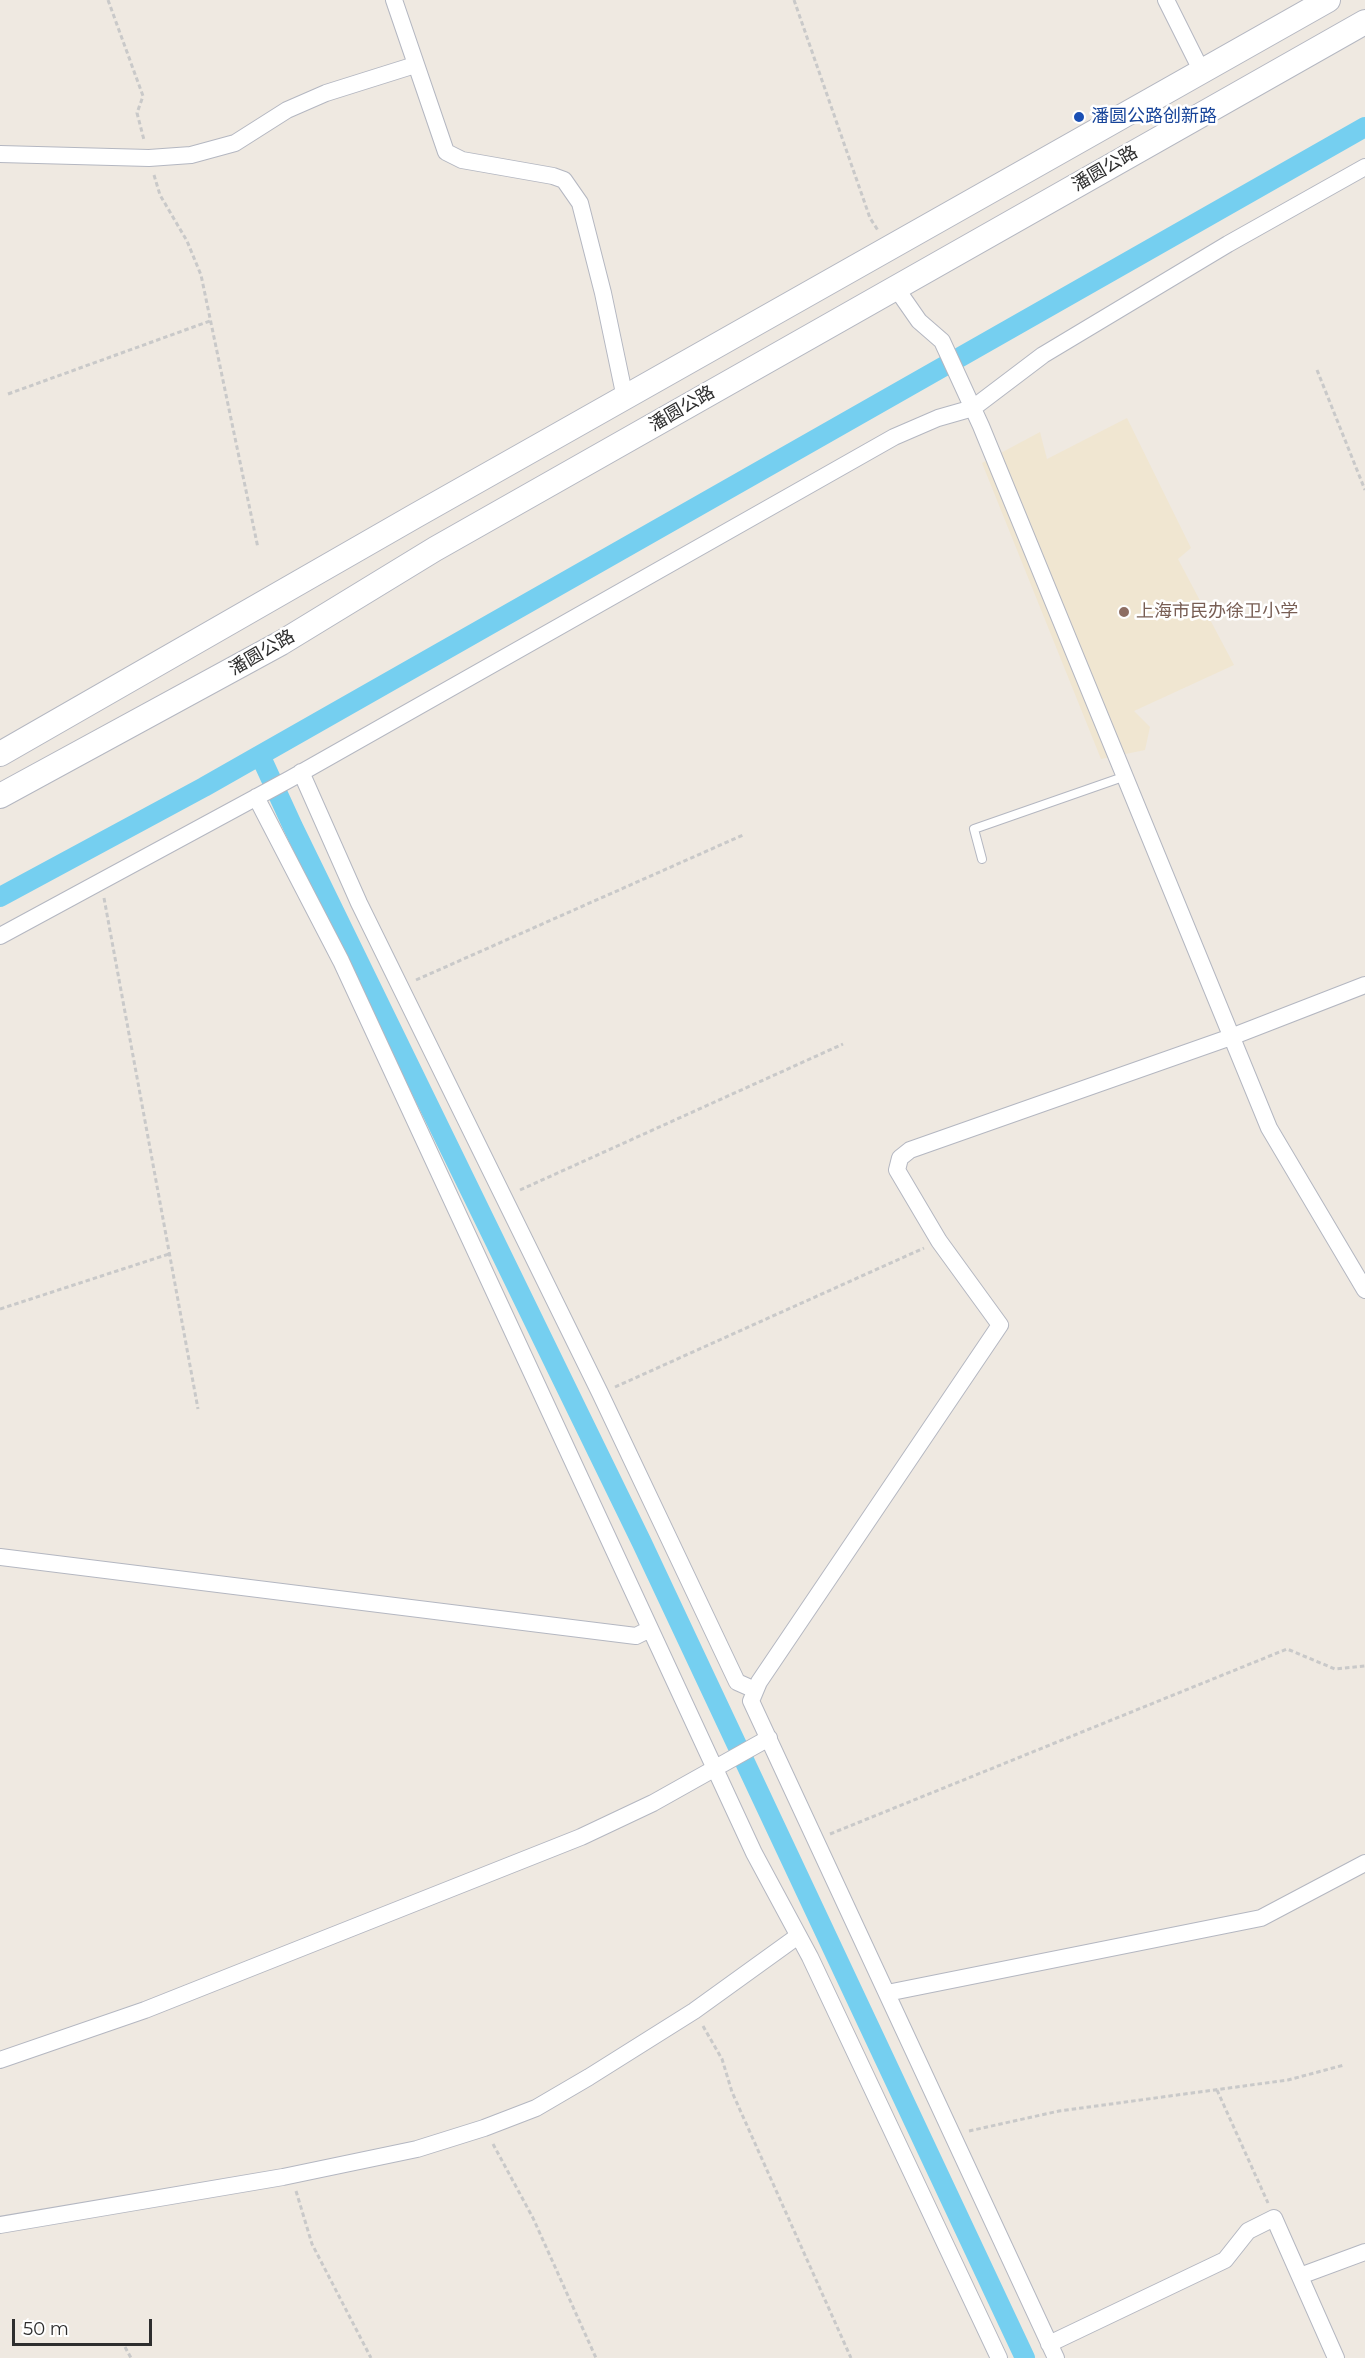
<!DOCTYPE html>
<html>
<head>
<meta charset="utf-8">
<style>
  body { margin:0 }
  #map { position:relative; width:1365px; height:2358px; overflow:hidden; background:#efe9e1; font-family:Montserrat,sans-serif }
  canvas { display:block }
  .scale { position:absolute; left:12px; top:2319px; width:140px; height:27px; box-sizing:border-box; border:3px solid #2e2e2e; border-top:0; padding-left:8px; font-size:18px; line-height:21px; white-space:nowrap; color:#2e2e2e; -webkit-text-stroke:4px #fff; paint-order:stroke }
</style>
</head>
<body>
<div id="map">
<canvas width="1365" height="2358"></canvas>
<div class="scale">50 m</div>
</div>
<script>
const ctx = document.querySelector('canvas').getContext('2d');
ctx.lineJoin = 'round';
function paint(path, color) { ctx.fillStyle = color; ctx.fill(path, 'evenodd'); }
const poly = rows => new Path2D(rows.map(r => 'M' + r).join(''));
function stroke(path, color, width, dash) { ctx.strokeStyle = color; ctx.lineWidth = width; ctx.lineCap = dash ? 'butt' : 'round'; ctx.setLineDash(dash || []); ctx.stroke(path); }
function write(font, color, halo, rows, align = 'center') {
  ctx.font = font + ' Montserrat,"Noto Sans SC",sans-serif'; ctx.lineWidth = 5; ctx.setLineDash([]); ctx.textBaseline = 'middle'; ctx.strokeStyle = halo; ctx.fillStyle = color; for (const [text, x, y, turn = 0] of rows) {
    ctx.save(); ctx.translate(x, y); ctx.rotate((+turn || 0) * Math.PI / 180); ctx.textAlign = isNaN(turn) ? turn : align; if (halo) ctx.strokeText(text, 0, 0); ctx.fillText(text, 0, 0); ctx.restore();
  }
}
paint(poly([
  [1127,418,1191,548,1178,559,1234,665,1134,711,1150,727,1145,750,1101,759,982,463,1040,432,1047,459]
]), '#f0e6d1');
stroke(poly([
  [260,755,293,827,642,1543,1025,2358],
  [0,897,204,787,1365,127]
]), '#75cff0', 20);
const service = poly([
  [982,859,974,829,1123,777]
]);
const minor = poly([
  [394,0,446,152,462,160,553,176,564,180,580,203,603,293,625,398],
  [1166,0,1202,72],
  [0,154,149,158,191,155,235,143,287,110,326,93,415,65],
  [896,288,919,321,942,341,981,426,1269,1128,1365,1290],
  [301,772,359,903,600,1393,737,1682,755,1690],
  [256,797,341,961,754,1853,810,1957,999,2358],
  [0,936,290,779,894,437,938,418,973,408,1043,355,1228,244,1365,167],
  [0,1557,636,1636,650,1629],
  [887,1993,1261,1918,1365,1863],
  [0,2060,145,2010,581,1837,653,1803,769,1738],
  [0,2225,283,2177,417,2149,484,2128,536,2108,589,2077,694,2011,798,1936],
  [1300,2276,1365,2252],
  [1049,2344,1225,2260,1248,2231,1274,2218,1336,2358],
  [1056,2358,751,1701,759,1682,1000,1325,939,1241,897,1170,900,1158,910,1150,1231,1037,1365,985]
]);
const secondary = poly([
  [0,754,415,516,1328,0],
  [0,796,281,643,435,549,1365,22]
]);
stroke(service, '#b4b7c1', 10);
stroke(minor, '#b4b7c1', 18);
stroke(secondary, '#b4b7c1', 26);
stroke(poly([
  [108,0,143,96,137,113,144,140],
  [794,0,870,218,879,232],
  [154,175,160,195,187,241,201,275,258,548],
  [1317,370,1365,490],
  [8,394,210,321],
  [104,898,198,1409],
  [416,980,743,835],
  [520,1190,843,1044],
  [0,1309,169,1254],
  [615,1387,924,1248],
  [830,1834,1287,1649,1335,1669,1365,1666],
  [703,2026,722,2059,732,2092,851,2358],
  [1217,2090,1268,2203],
  [969,2131,1059,2111,1288,2080,1344,2065],
  [493,2144,533,2218,596,2358],
  [296,2191,312,2244,371,2358],
  [125,2347,131,2358]
]), '#c9c9c9', 3, [4.5, 3]);
stroke(service, '#fff', 8);
stroke(minor, '#fff', 16);
stroke(secondary, '#fff', 24);
for (const [x, y, r, color] of [
  [1079,117,6,"#1a4fb4"],
  [1124,612,6,"#8d6e63"]
]) { const dot = new Path2D(); dot.arc(x, y, r, 0, 2 * Math.PI); ctx.fillStyle = color; ctx.fill(dot); stroke(dot, '#fff', 2); }
write('18px', '#164399', '#fff', [
  ["潘圆公路创新路",1091,117]
], 'left');
write('18px', '#2e2e2e', '#fff', [
  ["潘圆公路",1105,169,-30],
  ["潘圆公路",682,409,-30],
  ["潘圆公路",262,653,-30]
]);
write('18px', '#785e54', '#fff', [
  ["上海市民办徐卫小学",1136,612]
], 'left');
</script>
</body>
</html>
